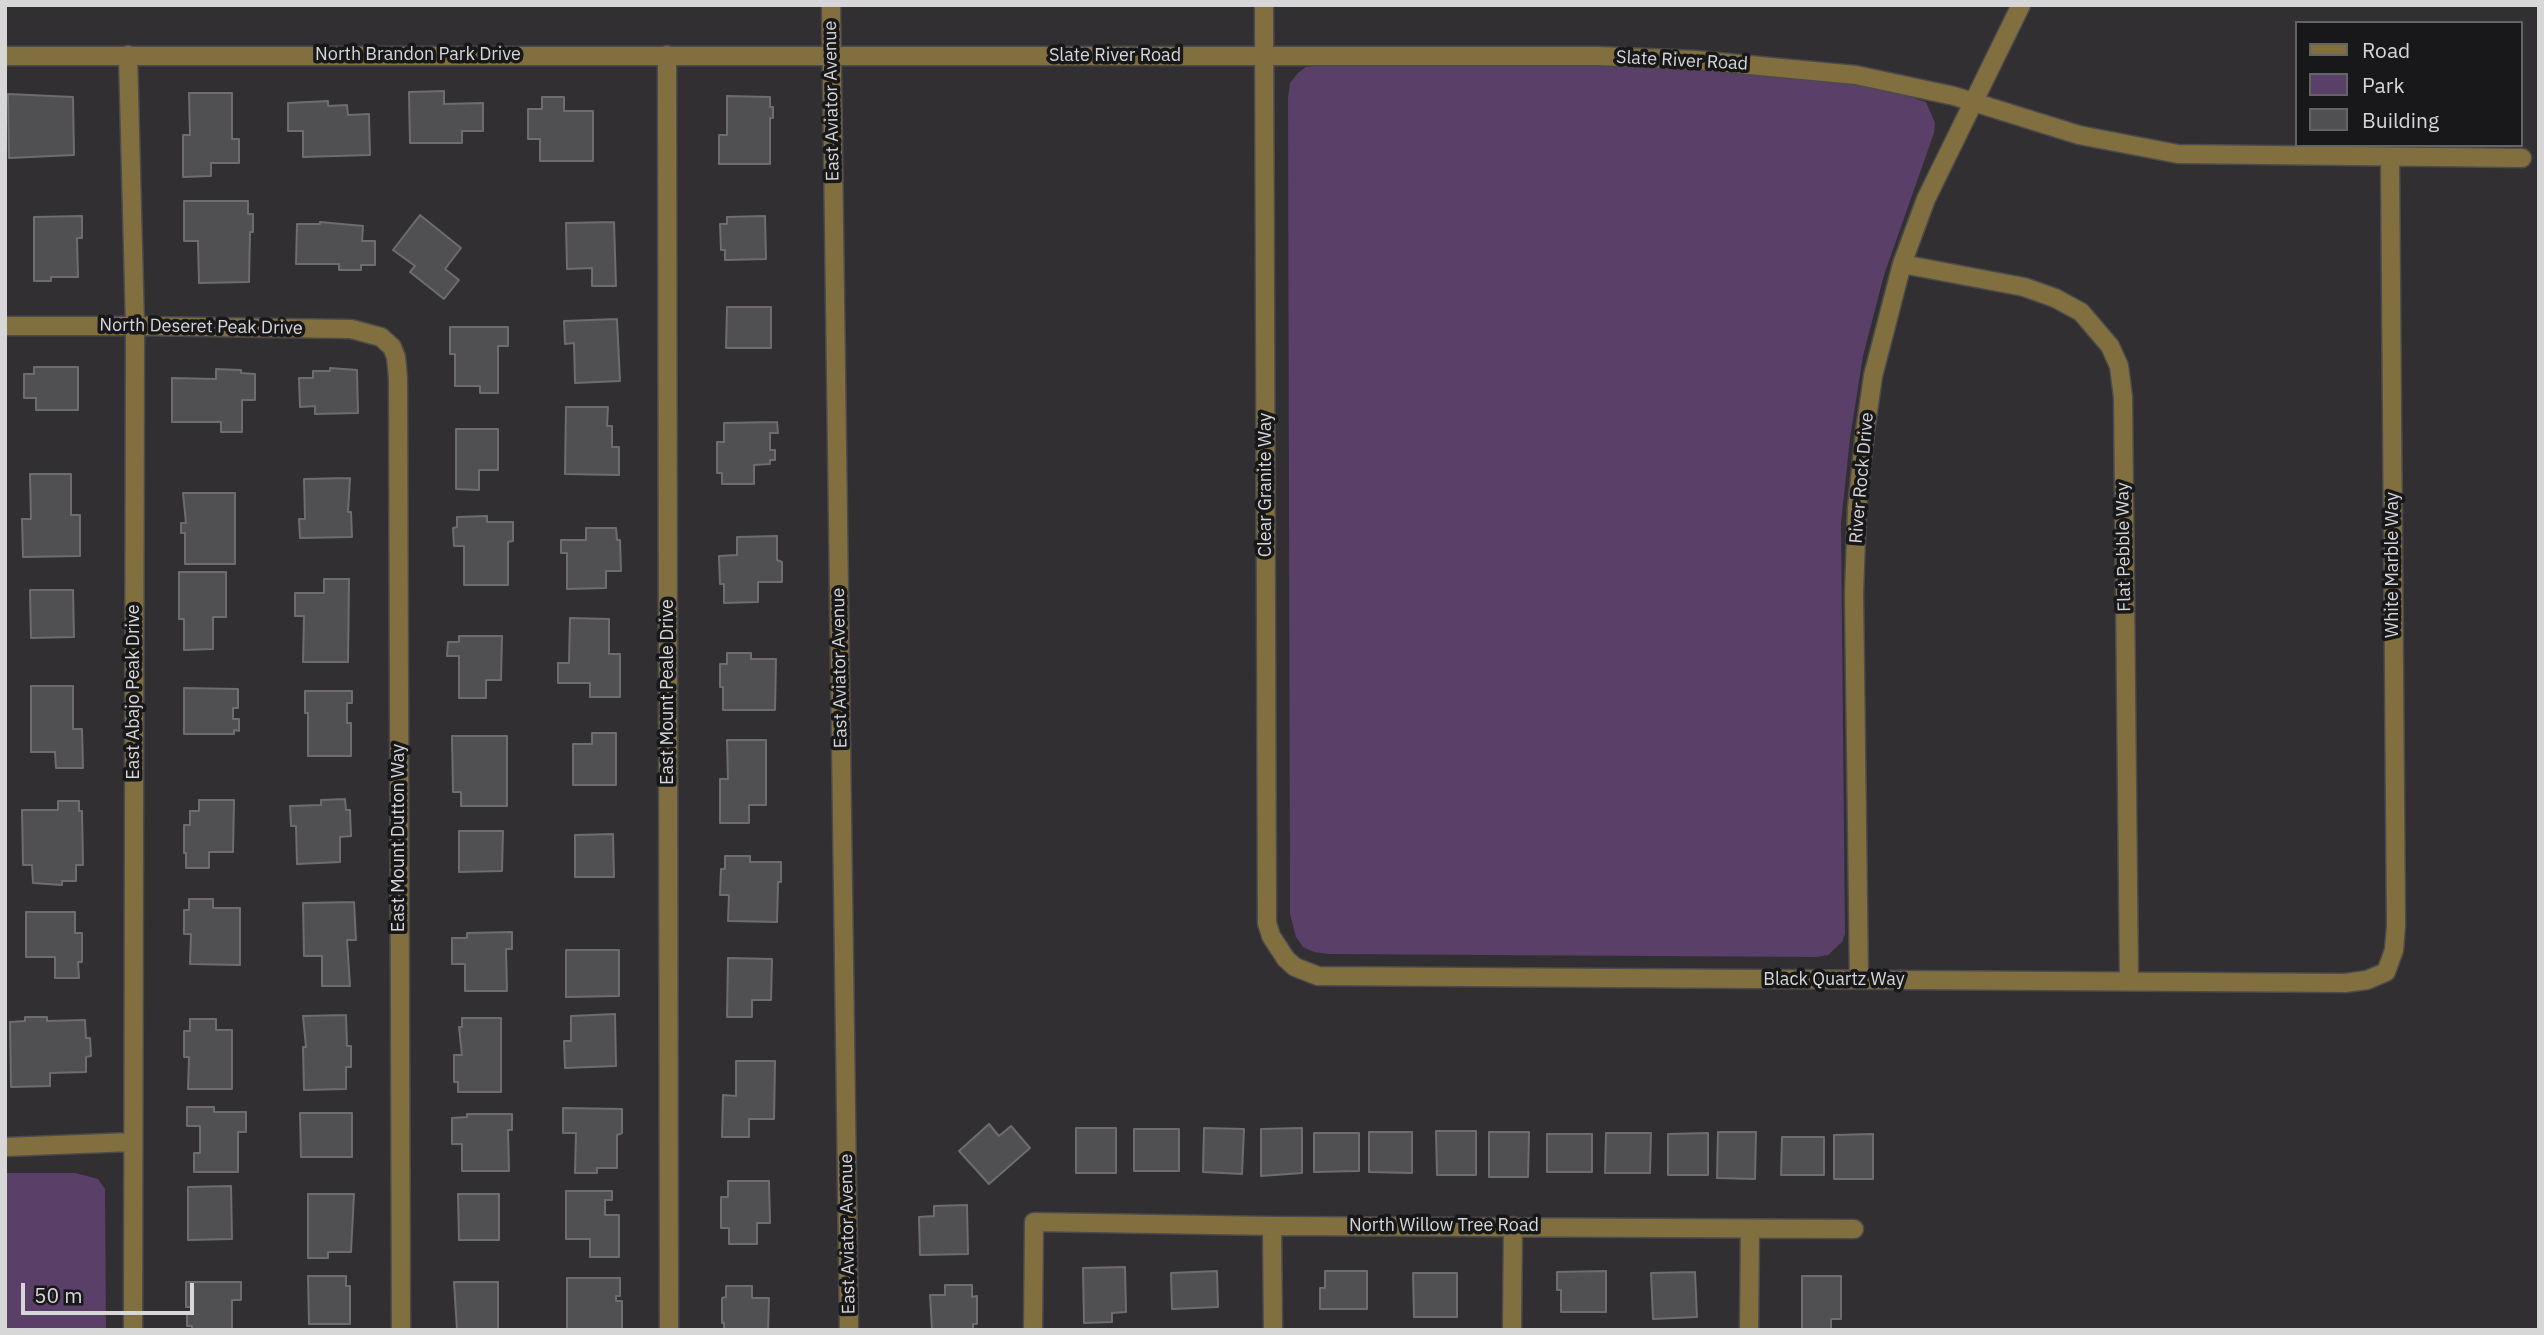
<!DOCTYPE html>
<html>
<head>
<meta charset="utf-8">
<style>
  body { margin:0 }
  #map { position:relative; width:2544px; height:1335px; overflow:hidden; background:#312f31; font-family:"IBM Plex Sans",sans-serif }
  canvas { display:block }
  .frame { position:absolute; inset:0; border:7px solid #d8d7d8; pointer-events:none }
  .legend { position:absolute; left:2295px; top:21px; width:228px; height:126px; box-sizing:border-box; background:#181719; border:2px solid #656465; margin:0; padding:9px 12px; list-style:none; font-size:21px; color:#d8d7d8 }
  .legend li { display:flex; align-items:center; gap:14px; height:35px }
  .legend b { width:35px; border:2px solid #656465 }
  .scale { position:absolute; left:21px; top:1283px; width:173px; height:32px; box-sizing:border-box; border:4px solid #d8d7d8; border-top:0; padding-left:9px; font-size:21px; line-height:24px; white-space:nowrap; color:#d8d7d8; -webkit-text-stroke:5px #181719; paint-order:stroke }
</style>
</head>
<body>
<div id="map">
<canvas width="2544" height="1335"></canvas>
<div class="frame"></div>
<ul class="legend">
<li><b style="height:9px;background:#816f3f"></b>Road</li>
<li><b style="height:19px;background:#5a3f68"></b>Park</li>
<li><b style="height:19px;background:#504f51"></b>Building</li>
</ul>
<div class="scale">50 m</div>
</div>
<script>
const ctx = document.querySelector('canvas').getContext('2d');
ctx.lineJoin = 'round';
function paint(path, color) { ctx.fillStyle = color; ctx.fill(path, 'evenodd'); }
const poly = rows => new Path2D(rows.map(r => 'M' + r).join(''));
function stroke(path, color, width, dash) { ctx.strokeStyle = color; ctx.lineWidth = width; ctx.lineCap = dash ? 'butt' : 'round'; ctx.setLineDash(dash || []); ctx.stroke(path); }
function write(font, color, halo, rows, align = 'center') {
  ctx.font = font + ' "IBM Plex Sans",sans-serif'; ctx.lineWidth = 7; ctx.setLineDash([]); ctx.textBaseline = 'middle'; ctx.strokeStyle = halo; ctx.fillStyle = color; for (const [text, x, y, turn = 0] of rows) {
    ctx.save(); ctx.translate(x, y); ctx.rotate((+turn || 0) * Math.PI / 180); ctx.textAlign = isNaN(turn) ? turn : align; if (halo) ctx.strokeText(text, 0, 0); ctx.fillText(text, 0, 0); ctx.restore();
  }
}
paint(poly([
  [1321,65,1632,65,1834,81,1894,92,1926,102,1935,123,1934,133,1884,275,1863,356,1850,438,1841,523,1845,934,1842,942,1828,955,1816,957,1328,954,1314,952,1303,947,1296,937,1290,914,1288,98,1290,83,1298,73,1306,67],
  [5,1173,75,1173,98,1179,105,1189,106,1330,5,1330]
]), '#5a3f68');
const building = poly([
  [444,91,444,104,483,103,483,131,462,131,462,143,410,143,409,92,444,91],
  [189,93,232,93,232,139,239,139,239,163,211,163,211,176,183,177,183,135,190,135,189,93],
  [8,94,73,97,74,155,9,158,8,94],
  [727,96,770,97,770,107,773,107,773,118,770,118,770,164,719,164,719,135,727,135,727,96],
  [542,97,564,97,564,111,593,111,593,161,540,161,540,139,528,139,528,109,542,109,542,97],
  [328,101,328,106,347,105,348,115,369,114,370,155,303,157,303,131,288,131,288,103,328,101],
  [184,201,248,201,248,214,253,214,253,232,250,232,249,282,199,283,198,241,184,241,184,201],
  [420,215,461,248,445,269,459,280,444,299,410,272,415,266,393,250,420,215],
  [82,216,82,238,77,238,78,277,51,277,51,281,34,281,34,217,82,216],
  [765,216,766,259,725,260,725,250,721,250,720,224,727,224,727,217,765,216],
  [320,222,363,226,362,241,375,241,375,265,361,265,361,270,339,270,339,264,296,264,297,224,320,224,320,222],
  [614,222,616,286,592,286,592,268,567,269,566,223,614,222],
  [727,307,771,307,771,348,726,348,727,307],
  [617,319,620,381,575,383,574,343,565,344,564,321,617,319],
  [450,327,508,327,508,346,498,346,498,393,480,393,480,386,455,386,455,354,450,354,450,327],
  [34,367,78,367,78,410,36,410,36,398,24,398,24,374,34,374,34,367],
  [330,368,357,370,358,413,315,414,315,406,300,407,299,378,313,378,313,371,330,371,330,368],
  [216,369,241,370,241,373,255,374,255,400,242,400,242,432,221,432,221,422,172,422,172,378,216,379,216,369],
  [566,407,608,407,607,426,612,426,612,447,619,447,619,475,565,474,566,407],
  [777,422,778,433,770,433,770,450,775,450,775,460,770,460,770,464,754,465,754,484,722,484,722,473,717,473,717,442,724,442,724,423,777,422],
  [456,429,498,429,498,470,479,470,479,490,456,489,456,429],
  [30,474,71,474,71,515,80,515,80,556,23,557,22,519,31,519,30,474],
  [350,478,348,512,351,512,352,537,300,538,299,519,305,519,304,479,350,478],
  [183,493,235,493,235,564,185,564,185,533,181,533,181,523,186,523,183,493],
  [487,516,487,522,513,522,513,541,508,542,508,585,464,585,464,546,454,546,453,528,457,527,457,517,487,516],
  [586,528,616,528,617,540,620,540,621,571,606,571,606,588,567,589,567,553,561,553,561,540,586,540,586,528],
  [777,536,777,560,782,562,782,582,758,582,758,602,724,603,724,584,720,584,719,556,737,555,737,537,777,536],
  [179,572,226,572,226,617,213,617,213,649,184,650,184,619,179,619,179,572],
  [324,579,349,579,348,662,303,662,304,616,295,616,295,593,324,593,324,579],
  [30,590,73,590,74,637,31,638,30,590],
  [570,618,609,619,609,654,620,654,620,697,590,697,590,683,558,683,558,663,569,663,570,618],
  [459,636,502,636,501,680,486,680,486,698,459,698,459,656,447,656,448,642,459,642,459,636],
  [727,653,751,653,751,659,776,659,775,710,723,710,723,687,720,687,720,664,727,664,727,653],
  [31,686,73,686,73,729,82,729,83,768,56,768,55,752,31,752,31,686],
  [184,688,238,689,238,708,233,708,233,719,239,719,239,731,234,730,234,734,184,734,184,688],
  [305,691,352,691,352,703,347,703,347,723,351,723,351,756,308,756,308,713,305,713,305,691],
  [592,733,616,733,616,785,573,785,573,744,592,744,592,733],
  [452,736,507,736,507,806,461,806,461,792,453,792,452,736],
  [727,740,766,740,766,805,749,805,749,823,720,823,720,779,728,779,727,740],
  [345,799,346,810,350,810,351,836,340,837,340,862,297,864,296,826,291,826,290,806,321,805,321,800,345,799],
  [199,800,234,800,233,852,209,852,209,868,186,868,186,853,184,853,184,825,190,825,190,811,199,811,199,800],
  [58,801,79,801,79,811,82,811,83,865,76,865,76,881,62,881,62,885,33,883,32,865,23,865,22,810,58,810,58,801],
  [459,831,503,831,502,871,459,872,459,831],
  [613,834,614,877,575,877,575,835,613,834],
  [725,856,750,856,750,862,781,862,781,882,778,882,777,922,728,921,729,895,720,895,721,869,725,869,725,856],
  [189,899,213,899,213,908,240,908,240,965,190,964,191,934,184,934,184,910,189,910,189,899],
  [354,902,356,940,347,940,350,986,322,986,322,956,304,956,303,903,354,902],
  [26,912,75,912,75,933,82,933,82,962,78,962,79,978,55,978,55,957,26,957,26,912],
  [512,932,512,949,506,949,507,991,465,991,465,964,452,964,452,938,467,938,467,933,512,932],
  [566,950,619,950,619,996,566,997,566,950],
  [728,958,772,959,771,1000,752,1000,752,1017,727,1017,728,958],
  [615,1014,616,1066,565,1068,564,1041,571,1041,571,1016,615,1014],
  [346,1015,347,1046,351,1046,351,1067,346,1067,346,1089,304,1090,303,1047,306,1047,303,1016,346,1015],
  [25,1017,47,1017,47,1021,85,1020,86,1038,90,1038,91,1056,86,1057,86,1072,50,1073,50,1086,11,1087,10,1022,25,1021,25,1017],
  [462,1018,501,1018,501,1092,458,1092,458,1082,454,1082,454,1055,462,1055,459,1027,462,1027,462,1018],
  [190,1019,216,1019,216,1030,232,1030,232,1089,188,1089,189,1057,184,1057,184,1031,190,1031,190,1019],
  [736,1061,775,1061,774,1119,749,1119,749,1137,722,1137,723,1095,736,1096,736,1061],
  [187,1107,214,1107,214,1112,246,1112,246,1132,238,1132,238,1172,194,1172,194,1153,200,1153,200,1126,187,1126,187,1107],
  [563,1108,622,1109,622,1133,617,1135,617,1168,597,1168,597,1173,575,1173,576,1133,563,1133,563,1108],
  [300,1113,352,1113,352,1157,301,1157,300,1113],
  [467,1114,512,1114,512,1130,508,1130,509,1171,462,1171,462,1144,452,1144,452,1118,467,1117,467,1114],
  [989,1124,999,1136,1011,1126,1030,1148,989,1184,959,1151,989,1124],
  [1076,1128,1116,1128,1116,1173,1076,1173,1076,1128],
  [1204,1128,1244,1129,1242,1174,1203,1172,1204,1128],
  [1302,1128,1302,1173,1261,1176,1261,1129,1302,1128],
  [1134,1129,1179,1129,1179,1171,1134,1171,1134,1129],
  [1436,1131,1476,1131,1476,1175,1437,1175,1436,1131],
  [1369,1132,1412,1132,1412,1173,1369,1172,1369,1132],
  [1489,1132,1529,1132,1528,1177,1489,1177,1489,1132],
  [1718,1132,1756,1132,1755,1179,1717,1178,1718,1132],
  [1314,1133,1359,1133,1359,1171,1314,1172,1314,1133],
  [1606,1133,1651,1133,1650,1173,1605,1173,1606,1133],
  [1708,1133,1708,1175,1668,1175,1668,1134,1708,1133],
  [1547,1134,1592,1134,1592,1172,1547,1172,1547,1134],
  [1873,1134,1873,1179,1834,1179,1834,1135,1873,1134],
  [1782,1137,1824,1137,1824,1175,1781,1175,1782,1137],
  [728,1181,769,1181,770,1223,757,1223,757,1244,729,1244,729,1228,721,1228,721,1197,728,1197,728,1181],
  [231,1186,232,1239,188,1240,188,1187,231,1186],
  [566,1191,612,1191,612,1200,605,1200,605,1215,619,1215,619,1257,590,1257,590,1239,566,1239,566,1191],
  [308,1194,354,1194,351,1252,328,1252,328,1258,308,1258,308,1194],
  [458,1194,499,1194,499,1240,459,1240,458,1194],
  [967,1205,968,1254,920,1255,919,1217,934,1216,934,1206,967,1205],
  [1125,1267,1126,1312,1112,1313,1112,1322,1084,1323,1083,1268,1125,1267],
  [1217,1271,1218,1307,1172,1309,1171,1273,1217,1271],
  [1325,1271,1367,1271,1367,1309,1320,1309,1320,1288,1325,1288,1325,1271],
  [1606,1271,1606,1312,1561,1312,1561,1290,1557,1290,1557,1272,1606,1271],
  [1695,1272,1697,1317,1653,1319,1651,1273,1695,1272],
  [1413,1273,1457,1273,1457,1317,1414,1317,1413,1273],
  [308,1276,346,1276,346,1286,350,1286,350,1324,309,1324,308,1276],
  [1802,1276,1841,1276,1841,1319,1831,1319,1831,1330,1802,1330,1802,1276],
  [567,1278,620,1278,620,1296,616,1296,616,1301,622,1301,622,1330,567,1330,567,1278],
  [186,1282,241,1282,241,1300,232,1300,232,1330,192,1330,192,1326,187,1326,187,1314,193,1314,193,1307,186,1307,186,1282],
  [454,1282,498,1282,498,1330,457,1330,454,1282],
  [945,1285,972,1285,972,1297,977,1296,977,1324,973,1324,973,1330,932,1330,930,1295,945,1295,945,1285],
  [726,1286,752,1286,752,1298,769,1298,768,1330,724,1330,724,1323,722,1323,722,1298,726,1297,726,1286]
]);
paint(building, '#504f51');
stroke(building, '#6e6c6f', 2);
const minor = poly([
  [831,5,849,1330],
  [1264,5,1267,923,1271,936,1286,959,1295,967,1318,976,2345,983,2367,980,2386,972,2394,950,2396,926,2390,157],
  [128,55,135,326,133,1330],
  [667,55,669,1330],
  [5,56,1597,56,1696,60,1856,75,1954,96,2079,135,2178,154,2522,158],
  [1902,264,2024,287,2055,298,2081,312,2110,346,2119,366,2123,397,2129,982],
  [5,326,135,326,351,329,381,337,392,347,396,357,398,378,401,1330],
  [1859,980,1854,594,1857,508,1865,432,1873,376,1902,264,1926,199,2021,5],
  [5,1147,132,1142],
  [1272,1226,1273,1330],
  [1033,1330,1034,1222,1272,1226,1854,1229],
  [1512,1330,1513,1226],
  [1749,1330,1750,1229]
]);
stroke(minor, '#4c4a4c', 21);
stroke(minor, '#816f3f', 18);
write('18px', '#d8d7d8', '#181719', [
  ["North Brandon Park Drive",418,55],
  ["Slate River Road",1115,56],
  ["Slate River Road",1682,61,3],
  ["East Aviator Avenue",832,101,-91],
  ["North Deseret Peak Drive",201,327,1],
  ["River Rock Drive",1862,478,-85],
  ["Clear Granite Way",1266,485,-90],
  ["Flat Pebble Way",2124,547,-91],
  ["White Marble Way",2393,565,-90],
  ["East Aviator Avenue",840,668,-91],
  ["East Abajo Peak Drive",134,692,-90],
  ["East Mount Peale Drive",668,692,-90],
  ["East Mount Dutton Way",399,838,-90],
  ["Black Quartz Way",1834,980],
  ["North Willow Tree Road",1444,1226],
  ["East Aviator Avenue",848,1234,-91]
]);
</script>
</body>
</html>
